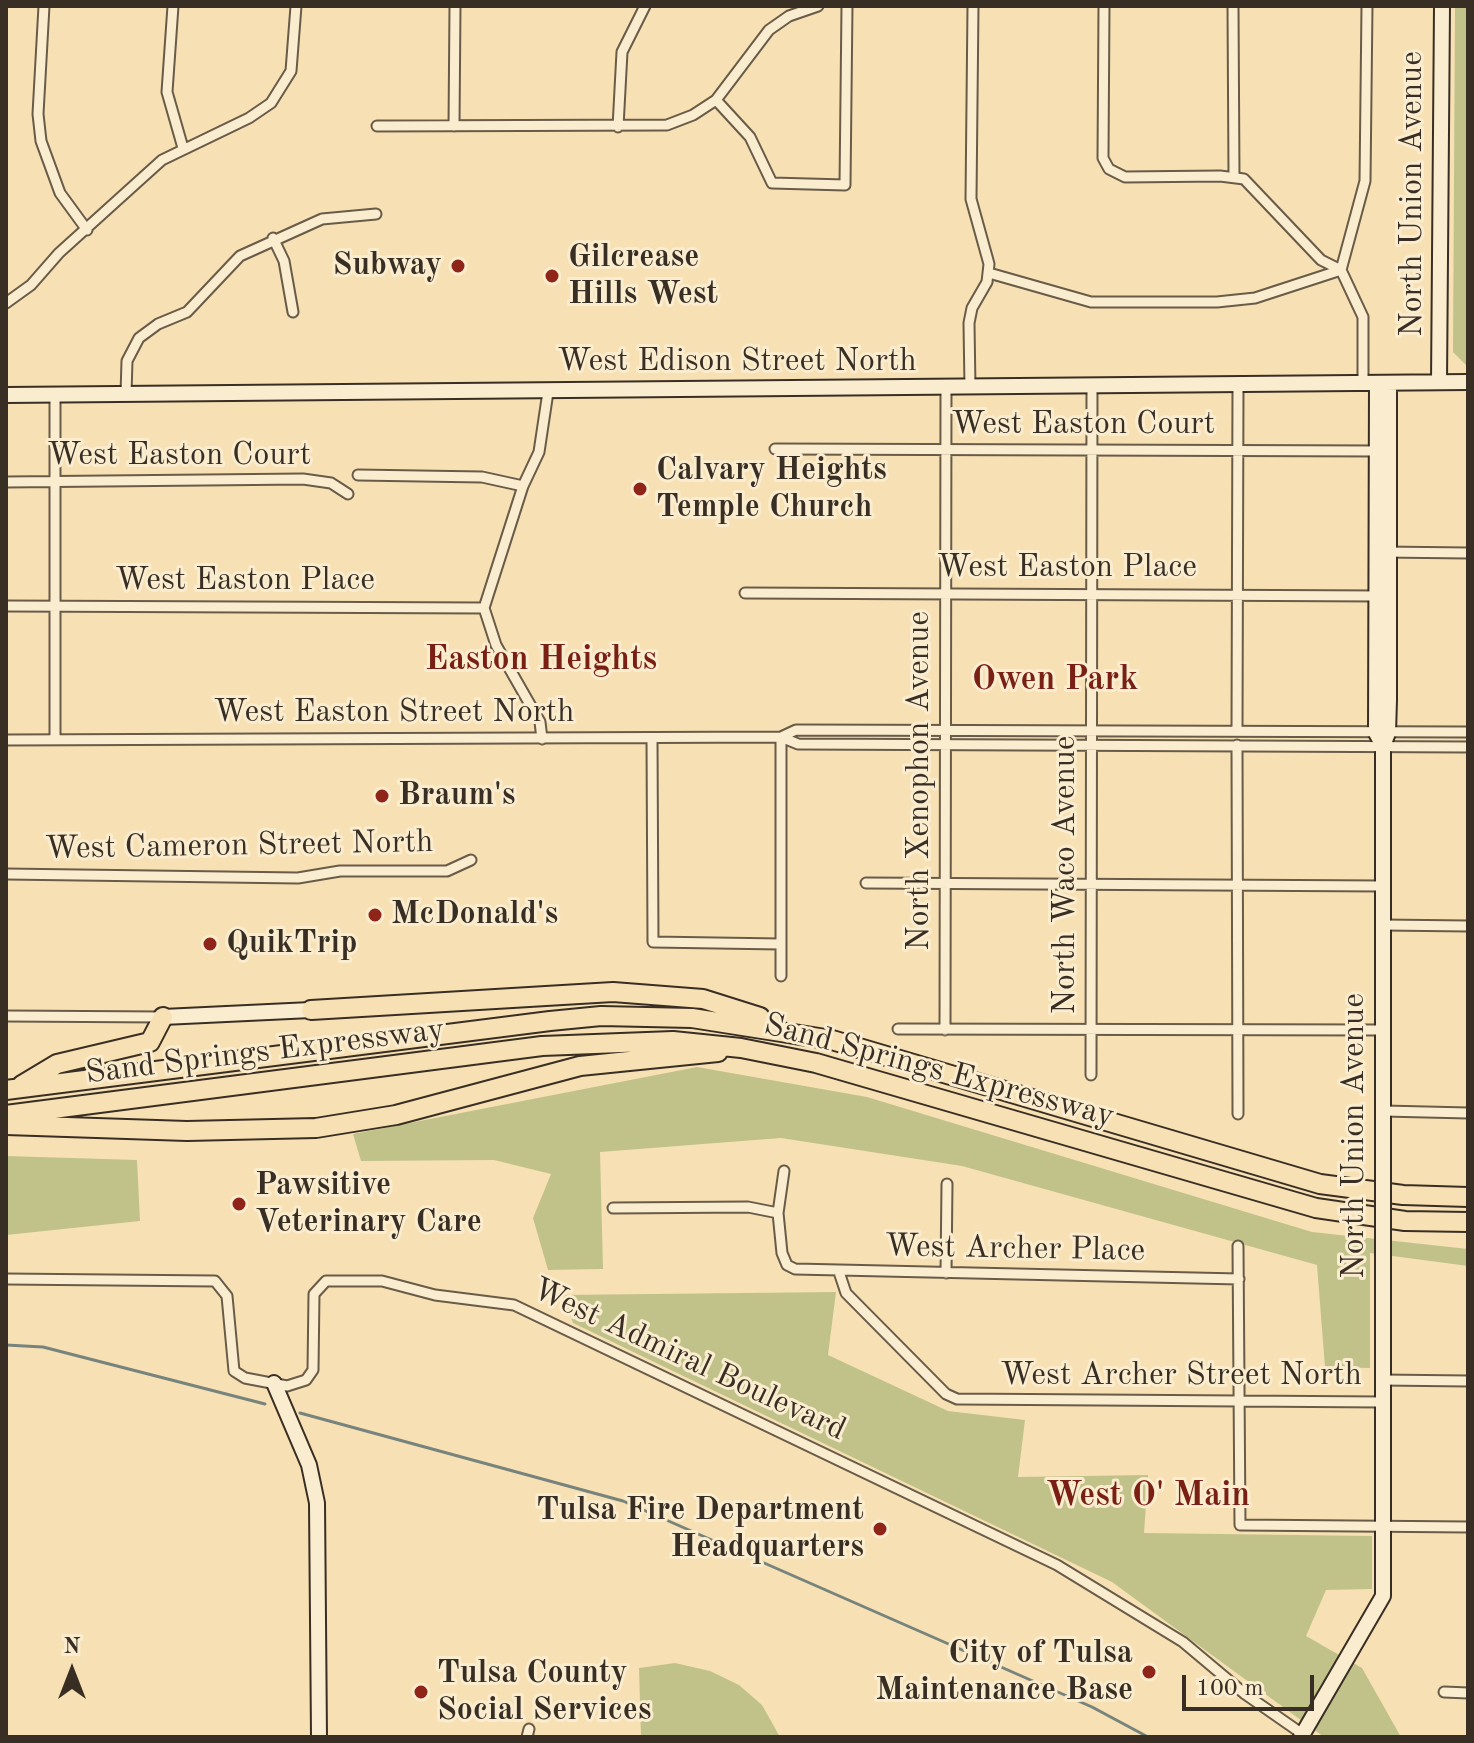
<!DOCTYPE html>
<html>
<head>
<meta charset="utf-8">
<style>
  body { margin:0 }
  #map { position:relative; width:1474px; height:1743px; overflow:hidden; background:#f7e1b4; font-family:"Old Standard TT",serif }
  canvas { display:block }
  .frame { position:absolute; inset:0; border:8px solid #382e24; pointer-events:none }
  .north { position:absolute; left:32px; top:1631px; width:80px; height:80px; -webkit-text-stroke:6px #faecce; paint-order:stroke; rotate:0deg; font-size:22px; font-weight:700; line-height:32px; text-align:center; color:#382e24 }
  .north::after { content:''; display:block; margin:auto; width:28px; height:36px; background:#382e24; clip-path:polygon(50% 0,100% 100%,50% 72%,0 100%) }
  .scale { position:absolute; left:1182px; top:1675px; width:132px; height:36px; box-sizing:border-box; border:4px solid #382e24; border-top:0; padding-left:10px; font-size:24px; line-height:28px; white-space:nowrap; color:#382e24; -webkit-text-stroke:6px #faecce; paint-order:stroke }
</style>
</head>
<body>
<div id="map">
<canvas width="1474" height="1743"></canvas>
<div class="frame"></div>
<div class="north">N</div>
<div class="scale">100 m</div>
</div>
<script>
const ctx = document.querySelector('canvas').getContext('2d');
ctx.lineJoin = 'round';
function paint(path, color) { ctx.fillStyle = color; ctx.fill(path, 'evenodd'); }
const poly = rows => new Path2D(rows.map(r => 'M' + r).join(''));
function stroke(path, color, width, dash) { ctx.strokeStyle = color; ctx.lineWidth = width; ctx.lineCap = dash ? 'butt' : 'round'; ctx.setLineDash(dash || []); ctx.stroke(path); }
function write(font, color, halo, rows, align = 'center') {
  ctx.font = font + ' "Old Standard TT",serif'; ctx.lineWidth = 6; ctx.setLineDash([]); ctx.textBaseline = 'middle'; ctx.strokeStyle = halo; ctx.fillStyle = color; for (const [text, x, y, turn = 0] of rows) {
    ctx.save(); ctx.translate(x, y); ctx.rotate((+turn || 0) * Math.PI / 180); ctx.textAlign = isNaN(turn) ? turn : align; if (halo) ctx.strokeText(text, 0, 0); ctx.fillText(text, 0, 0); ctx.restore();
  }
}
paint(poly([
  [1455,6,1468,6,1468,367,1453,352],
  [697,1067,867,1097,1312,1232,1468,1249,1468,1266,1370,1253,1370,1368,1325,1367,1317,1265,962,1166,781,1138,600,1152,603,1269,548,1270,533,1218,551,1174,494,1160,361,1161,353,1134],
  [6,1156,137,1160,140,1221,6,1235],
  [836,1292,828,1355,948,1411,1025,1420,1018,1477,1148,1475,1144,1533,1372,1536,1372,1589,1326,1590,1306,1636,1362,1668,1401,1737,1324,1737,1112,1582,573,1323,562,1295],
  [675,1663,710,1671,739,1685,762,1705,780,1737,641,1737,639,1668]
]), '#c0c28a');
stroke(poly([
  [6,1345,43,1347,265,1404],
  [300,1413,623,1501,1092,1707,1148,1737]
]), '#77837d', 3);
const street = poly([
  [44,6,38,114,41,141,60,193,87,230],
  [173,6,167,92,183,148],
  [1104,6,1103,158,1109,169,1125,177,1220,176,1244,179,1321,260,1341,270],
  [1233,6,1234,176],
  [716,100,750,137,772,183,845,185,847,6],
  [377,126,667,125,693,115,716,100,769,30,789,16,818,6],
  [454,126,455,6],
  [618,127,622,52,645,6],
  [273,238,284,261,293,312],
  [989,273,1091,302,1217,302,1255,298,1341,270],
  [6,303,31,285,59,253,162,160,249,118,271,103,291,71,296,6],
  [1363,383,1363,317,1341,270,1365,181,1367,6],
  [970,388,969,323,972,308,987,282,989,264,971,199,973,6],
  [126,394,127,361,139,338,158,324,187,312,240,256,322,219,376,214],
  [55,395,55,740],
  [775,449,1382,451],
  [358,475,482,477,523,486],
  [6,482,303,479,331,483,348,494],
  [1383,552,1468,553],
  [745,593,1381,596],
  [6,606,484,608],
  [1237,731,1238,385],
  [781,737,796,730,1468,732],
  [652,738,653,942,780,944],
  [542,739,540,722,496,645,484,608,523,486,539,452,548,392],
  [6,740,781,737,798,744,1468,747],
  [1237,745,1238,1114],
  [6,874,298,878,340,871,447,871,471,860],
  [866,883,1382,886],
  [1383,925,1468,926],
  [781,976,781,737],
  [6,1016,163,1017],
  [898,1029,1383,1030],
  [945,1030,946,388],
  [1091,1075,1092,387],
  [1384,1111,1468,1113],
  [784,1171,778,1213,782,1253,787,1265,795,1269,1239,1279],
  [613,1208,748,1207,778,1213],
  [1238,1246,1240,1525,1468,1527],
  [839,1272,846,1293,946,1394,957,1399,1382,1402],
  [946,1273,947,1184],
  [6,1279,215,1281,227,1296,234,1371,245,1378,287,1386,306,1380,313,1370,314,1294,326,1281,382,1281,435,1295,514,1305,1057,1565,1183,1642,1245,1694,1301,1733],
  [1382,1380,1468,1381],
  [1444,1692,1468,1693],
  [527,1737,529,1729]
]);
const secondary = poly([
  [1439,382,1442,6],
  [1377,383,1376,733,1383,746],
  [6,395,1468,382],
  [163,1017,311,1010],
  [1383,1157,1383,746,1388,733,1389,700,1389,383],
  [274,1383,309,1465,317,1503,319,1737],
  [1301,1737,1383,1596,1383,1293]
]);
const highway = poly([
  [311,1010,613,992,703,999,760,1017],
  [22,1085,57,1064,150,1042,163,1017],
  [6,1090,550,1021,601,1016,692,1018,832,1040,1320,1184,1403,1195,1468,1197],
  [6,1115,542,1046,673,1041,741,1048,816,1063,1316,1208,1405,1221,1468,1222],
  [6,1125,187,1131,316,1128,396,1115,580,1066,718,1052]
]);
stroke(street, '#685b48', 13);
stroke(secondary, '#382e24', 18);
stroke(highway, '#382e24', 22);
stroke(street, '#faecce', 9);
stroke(secondary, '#faecce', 14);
stroke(highway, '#f7e1b4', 18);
const secondaryBridge = poly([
  [1383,1157,1383,1293]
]);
stroke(secondaryBridge, '#382e24', 18, []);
stroke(secondaryBridge, '#faecce', 14);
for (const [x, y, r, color] of [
  [458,266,8,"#8f2418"],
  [552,276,8,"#8f2418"],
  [640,489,8,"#8f2418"],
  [382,796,8,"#8f2418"],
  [375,915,8,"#8f2418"],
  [210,944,8,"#8f2418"],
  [239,1204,8,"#8f2418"],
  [880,1529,8,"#8f2418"],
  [1149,1672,8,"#8f2418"],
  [421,1692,8,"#8f2418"]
]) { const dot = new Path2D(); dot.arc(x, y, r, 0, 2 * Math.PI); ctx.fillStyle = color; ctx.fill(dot); stroke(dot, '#faecce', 3); }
write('32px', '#382e24', '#faecce', [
  ["North Union Avenue",1413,194,-90],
  ["West Edison Street North",737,362],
  ["West Easton Court",1083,425],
  ["West Easton Court",179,456],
  ["West Easton Place",1067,568],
  ["West Easton Place",245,581],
  ["West Easton Street North",394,713],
  ["North Xenophon Avenue",920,781,-90],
  ["West Cameron Street North",239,846,-1],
  ["North Waco Avenue",1066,875,-90],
  ["Sand Springs Expressway",265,1052,-7],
  ["Sand Springs Expressway",939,1071,15],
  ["North Union Avenue",1355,1136,-90],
  ["West Archer Place",1015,1249,1],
  ["West Admiral Boulevard",689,1360,25],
  ["West Archer Street North",1181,1376]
]);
write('bold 32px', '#382e24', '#faecce', [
  ["Gilcrease",568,258],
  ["Hills West",568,295],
  ["Subway",442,266,"right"],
  ["Calvary Heights",656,471],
  ["Temple Church",656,508],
  ["Braum's",398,796],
  ["McDonald's",391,915],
  ["QuikTrip",226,944],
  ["Pawsitive",255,1186],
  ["Veterinary Care",255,1223],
  ["Tulsa Fire Department",864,1511,"right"],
  ["Headquarters",864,1548,"right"],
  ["City of Tulsa",1133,1654,"right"],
  ["Maintenance Base",1133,1691,"right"],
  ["Tulsa County",437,1674],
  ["Social Services",437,1711]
], 'left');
write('bold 34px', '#7a1f14', '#faecce', [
  ["Easton Heights",541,660],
  ["Owen Park",1055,680],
  ["West O' Main",1148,1496]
]);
</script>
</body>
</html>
